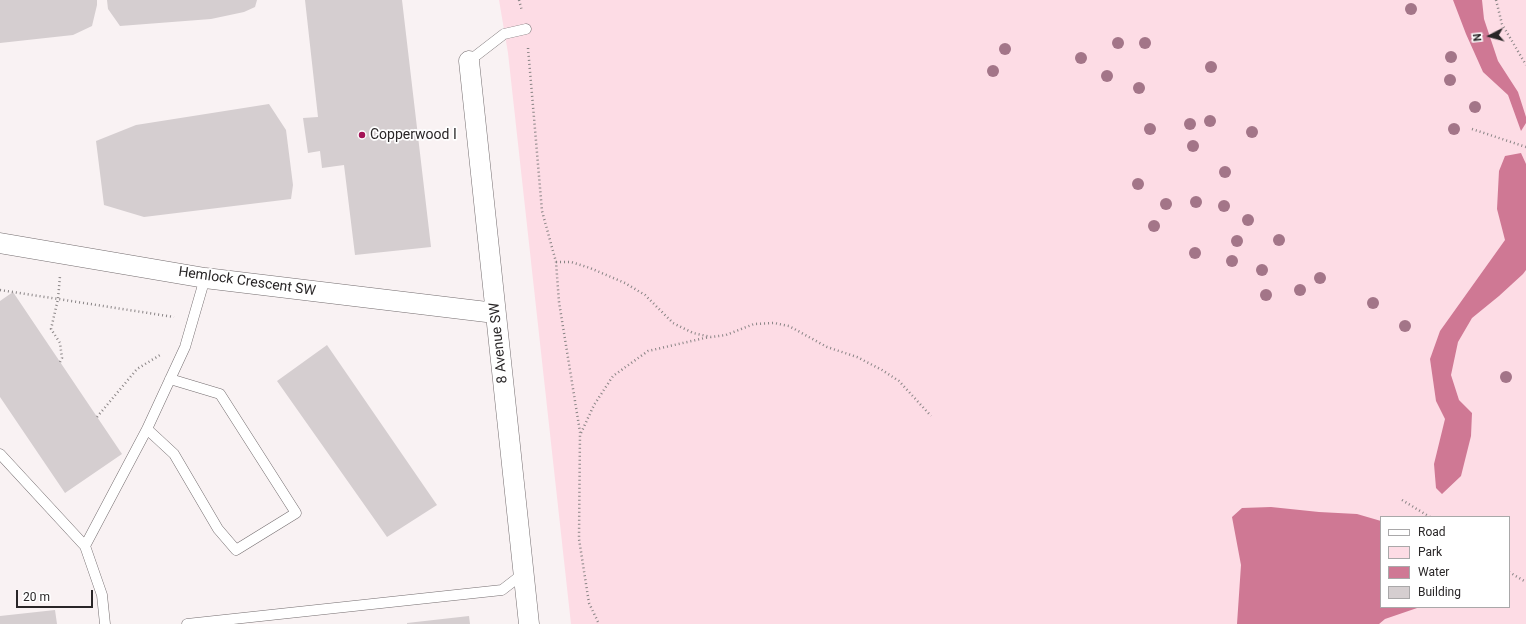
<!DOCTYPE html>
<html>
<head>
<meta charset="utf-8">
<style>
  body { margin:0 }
  #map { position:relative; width:1526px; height:624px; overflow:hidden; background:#f9f2f3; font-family:Roboto,sans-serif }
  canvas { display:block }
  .legend { position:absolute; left:1380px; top:516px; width:130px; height:92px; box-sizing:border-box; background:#fff; border:1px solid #a9a8a9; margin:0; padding:5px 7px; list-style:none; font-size:12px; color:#292627 }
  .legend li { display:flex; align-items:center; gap:8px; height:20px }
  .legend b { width:20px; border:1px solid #a9a8a9 }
  .north { position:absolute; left:1470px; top:16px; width:40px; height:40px; -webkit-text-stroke:3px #fff; paint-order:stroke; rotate:264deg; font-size:11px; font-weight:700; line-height:16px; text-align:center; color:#292627 }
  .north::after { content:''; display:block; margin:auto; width:14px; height:18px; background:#292627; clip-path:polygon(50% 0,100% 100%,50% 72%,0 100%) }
  .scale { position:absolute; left:16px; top:590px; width:77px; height:18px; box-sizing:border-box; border:2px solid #292627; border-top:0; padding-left:5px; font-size:12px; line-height:14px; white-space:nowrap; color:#292627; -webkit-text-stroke:3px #fff; paint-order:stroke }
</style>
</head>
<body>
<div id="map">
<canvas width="1526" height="624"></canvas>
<ul class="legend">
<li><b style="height:5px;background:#fff"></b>Road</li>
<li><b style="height:11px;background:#fddce5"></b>Park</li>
<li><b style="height:11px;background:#cf7894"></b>Water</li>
<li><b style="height:11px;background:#d5ced0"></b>Building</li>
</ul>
<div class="north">N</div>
<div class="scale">20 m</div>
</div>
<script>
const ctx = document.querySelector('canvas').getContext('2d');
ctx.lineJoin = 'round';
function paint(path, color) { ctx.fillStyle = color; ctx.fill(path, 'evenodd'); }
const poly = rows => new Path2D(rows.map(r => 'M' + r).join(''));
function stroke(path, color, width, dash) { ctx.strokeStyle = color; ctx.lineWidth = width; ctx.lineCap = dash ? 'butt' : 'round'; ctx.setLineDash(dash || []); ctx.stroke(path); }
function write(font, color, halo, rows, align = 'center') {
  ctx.font = font + ' Roboto,sans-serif'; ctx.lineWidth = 3.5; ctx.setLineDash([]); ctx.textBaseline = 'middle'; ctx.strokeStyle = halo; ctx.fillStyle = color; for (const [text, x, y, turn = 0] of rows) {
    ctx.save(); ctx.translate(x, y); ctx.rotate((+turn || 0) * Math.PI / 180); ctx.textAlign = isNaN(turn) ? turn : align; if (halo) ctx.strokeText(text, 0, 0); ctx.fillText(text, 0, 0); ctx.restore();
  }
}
paint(poly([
  [499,0,1526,0,1526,624,571,624,508,53],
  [1381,517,1509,517,1509,607,1381,607]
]), '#fddce5');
paint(poly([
  [1453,0,1482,0,1484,19,1498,61,1518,92,1526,117,1526,123,1521,131,1508,95,1483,72,1466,34],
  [1521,153,1526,164,1526,270,1523,274,1499,296,1472,318,1458,342,1451,375,1459,400,1472,413,1471,436,1461,476,1442,494,1436,488,1434,464,1445,419,1436,401,1430,359,1440,331,1505,240,1497,209,1499,171,1505,156],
  [1271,507,1319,512,1357,514,1381,521,1381,607,1420,607,1385,619,1379,624,1237,624,1241,565,1232,517,1242,508]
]), '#cf7894');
paint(poly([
  [0,0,97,0,97,5,92,26,73,35,0,43],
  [107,0,257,0,255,7,244,12,211,19,120,26,108,9],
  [305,0,402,0,431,247,355,255,344,165,322,168,320,151,308,153,303,118,318,117],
  [269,104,286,130,293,185,291,199,144,217,104,205,96,141,136,125],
  [13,292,122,454,65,493,0,397,0,301],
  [327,345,437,505,387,537,277,381],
  [55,610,57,624,0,624,0,616],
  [469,616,470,624,407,624,407,623]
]), '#d5ced0');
const service = poly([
  [469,61,504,34,526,29],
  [147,429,174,454,218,529,236,550,296,513,220,394,170,379],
  [0,454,85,546],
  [105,624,102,595,85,546,147,429,185,347,205,278],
  [187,624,502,590,524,573]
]);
const minor = poly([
  [469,61,529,624],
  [0,243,205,278,495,313]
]);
stroke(service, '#746d6f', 11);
stroke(minor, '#746d6f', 21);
stroke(poly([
  [519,0,522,11],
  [1496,0,1502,24,1526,65],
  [528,48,542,211,556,262,559,302,580,432,579,539,589,603,599,624],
  [1472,129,1526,147],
  [556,262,571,262,590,268,625,283,645,295,673,323,693,333,711,337,726,335,754,324,774,323,789,326,827,347,857,357,882,370,899,381,931,416],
  [0,290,174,317],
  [60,362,62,358,60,343,51,329,58,299,60,276],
  [97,417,137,369,160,355],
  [581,433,594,405,613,376,648,351,709,337],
  [1402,500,1430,517],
  [1509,572,1526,582]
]), '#898485', 2.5, [1, 3]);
stroke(service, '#fff', 10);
stroke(minor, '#fff', 20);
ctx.fillStyle = '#a37588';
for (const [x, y] of [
  [1411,9],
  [1118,43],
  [1145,43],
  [1005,49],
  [1451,57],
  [1081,58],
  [1211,67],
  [993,71],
  [1107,76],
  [1450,80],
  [1139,88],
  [1475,107],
  [1210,121],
  [1190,124],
  [1150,129],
  [1454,129],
  [1252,132],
  [1193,146],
  [1225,172],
  [1138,184],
  [1196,202],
  [1166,204],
  [1224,206],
  [1248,220],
  [1154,226],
  [1279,240],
  [1237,241],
  [1195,253],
  [1232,261],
  [1262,270],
  [1320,278],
  [1300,290],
  [1266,295],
  [1373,303],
  [1405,326],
  [1506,377]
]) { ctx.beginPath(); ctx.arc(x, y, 6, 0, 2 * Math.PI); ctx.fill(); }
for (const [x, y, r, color] of [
  [362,135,4,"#a41457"]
]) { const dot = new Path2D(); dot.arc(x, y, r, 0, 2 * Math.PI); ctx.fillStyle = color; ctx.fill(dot); stroke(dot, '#fff', 1.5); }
write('14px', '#292627', '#fff', [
  ["Copperwood I",370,135]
], 'left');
write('14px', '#292627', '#fff', [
  ["Hemlock Crescent SW",247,282,8],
  ["8 Avenue SW",499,343,-96]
]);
</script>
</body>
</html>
